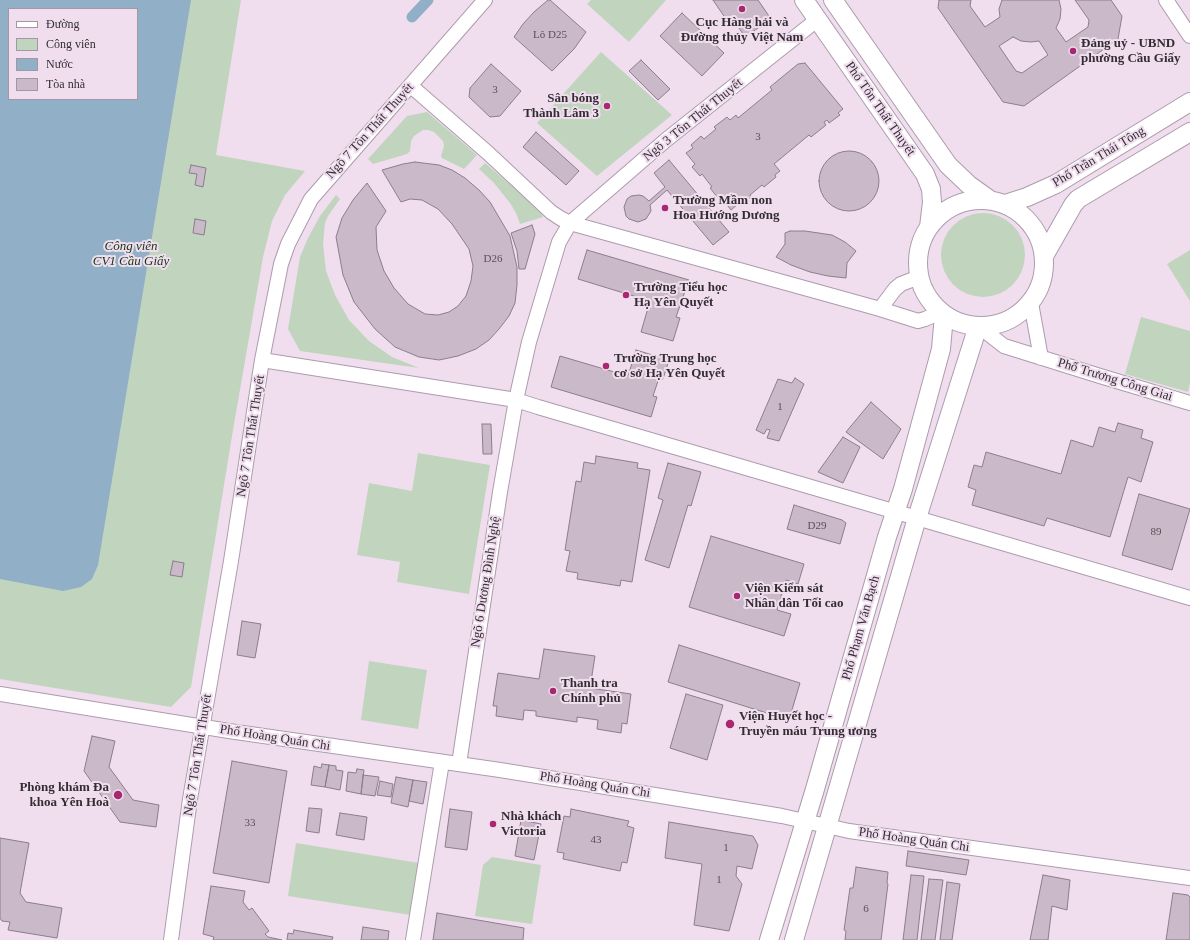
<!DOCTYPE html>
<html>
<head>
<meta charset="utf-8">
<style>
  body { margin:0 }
  #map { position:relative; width:1190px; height:940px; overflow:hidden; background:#f0deef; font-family:"Times New Roman",serif }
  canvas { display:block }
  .legend { position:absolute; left:8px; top:8px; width:130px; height:92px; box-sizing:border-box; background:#f0deef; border:1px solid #a497a4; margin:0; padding:5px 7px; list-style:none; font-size:12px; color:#332d33 }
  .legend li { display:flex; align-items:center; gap:8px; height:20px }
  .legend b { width:20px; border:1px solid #a497a4 }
</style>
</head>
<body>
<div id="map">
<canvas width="1190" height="940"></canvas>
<ul class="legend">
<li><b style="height:5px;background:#fff"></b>Đường</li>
<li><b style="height:11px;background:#c0d4be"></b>Công viên</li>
<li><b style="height:11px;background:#91afc6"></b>Nước</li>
<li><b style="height:11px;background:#c9b9c9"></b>Tòa nhà</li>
</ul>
</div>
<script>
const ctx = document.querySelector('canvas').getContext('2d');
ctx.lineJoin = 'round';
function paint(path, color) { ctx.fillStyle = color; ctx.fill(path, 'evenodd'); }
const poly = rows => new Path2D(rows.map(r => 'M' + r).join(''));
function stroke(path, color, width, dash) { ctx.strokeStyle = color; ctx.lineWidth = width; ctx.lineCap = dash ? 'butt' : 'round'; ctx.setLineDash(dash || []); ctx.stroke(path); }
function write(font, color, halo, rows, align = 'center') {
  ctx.font = font + ' "Times New Roman",serif'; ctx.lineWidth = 4; ctx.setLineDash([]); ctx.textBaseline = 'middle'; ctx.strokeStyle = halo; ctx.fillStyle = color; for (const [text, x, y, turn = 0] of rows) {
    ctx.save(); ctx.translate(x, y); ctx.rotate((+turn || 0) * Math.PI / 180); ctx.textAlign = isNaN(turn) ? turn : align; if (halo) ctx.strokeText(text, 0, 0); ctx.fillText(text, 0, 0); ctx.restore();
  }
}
paint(poly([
  [0,0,241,0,216,155,305,171,285,195,272,221,263,257,233,430,191,687,171,707,0,679],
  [9,9,137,9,137,99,9,99],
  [591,0,666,0,629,42,587,4],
  [601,52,672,115,597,176,537,123],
  [427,112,477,155,464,169,442,158,441,156,444,146,443,141,434,132,428,130,423,130,414,136,411,141,410,151,407,154,373,164,368,159,407,116],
  [485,163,541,211,543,217,520,224,516,213,510,203,494,183,479,169],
  [336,195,340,199,328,216,325,223,323,244,326,271,335,295,349,320,369,341,392,357,419,368,300,351,288,329,300,257,308,238,320,216],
  '941 255a42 42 0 1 1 84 0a42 42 0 1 1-84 0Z',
  [1190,250,1190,301,1167,264],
  [1141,317,1190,331,1190,383,1188,392,1125,374],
  [418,453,490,465,469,594,397,582,400,562,357,555,369,483,412,491],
  [369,661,427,670,418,729,361,720],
  [296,843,419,863,411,915,288,896],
  [492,857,541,865,532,924,475,916,483,865]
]), '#c0d4be');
paint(poly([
  [0,0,191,0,98,565,92,579,81,587,63,591,0,579],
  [9,9,137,9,137,99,9,99]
]), '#91afc6');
stroke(poly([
  [412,17,428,0]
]), '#91afc6', 11);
const building = poly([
  [548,0,550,0,586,32,574,49,552,71,514,37,523,24,534,12,548,0],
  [713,0,758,0,771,19,745,37,733,19,728,22,713,0],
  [939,0,971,0,970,6,985,27,1000,17,999,9,1002,0,1059,0,1061,9,1060,19,1056,28,1066,42,1088,27,1089,20,1075,0,1111,0,1122,16,1118,39,1024,106,1003,102,938,8,939,0],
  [1013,37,1021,41,1031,42,1039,41,1048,55,1022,73,1016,71,999,46,1013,37],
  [682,13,724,53,702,76,660,36,682,13],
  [641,60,670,89,658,100,629,71,641,60],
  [805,63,843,109,838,113,840,115,829,123,827,120,824,122,826,125,811,137,809,135,774,164,780,171,775,175,776,177,764,187,762,185,750,195,751,197,740,206,738,204,731,210,720,196,718,198,710,188,712,187,702,174,700,176,692,167,695,164,686,153,693,148,691,145,701,136,704,139,716,129,714,127,727,117,730,120,736,115,738,118,772,90,770,87,798,64,805,63],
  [491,64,521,91,500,116,490,117,469,97,470,88,491,64],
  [536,132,579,171,566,185,523,147,536,132],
  '819 181a30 30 0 1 1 60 0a30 30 0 1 1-60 0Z',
  [669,160,729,232,713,245,667,190,650,205,651,211,646,219,638,222,629,219,626,216,624,207,627,199,631,196,639,195,643,196,649,201,665,187,654,173,669,160],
  [415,162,439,165,452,170,465,178,479,190,490,202,510,236,517,267,517,285,515,303,509,316,499,329,489,340,476,349,458,356,439,360,419,357,395,347,375,329,354,302,343,275,336,237,342,218,353,200,367,183,386,211,376,227,377,250,384,271,394,288,408,304,425,314,438,315,449,312,458,306,466,296,471,281,473,266,469,249,452,224,438,209,422,200,410,199,401,202,382,170,403,164,415,162],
  [191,165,206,168,203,187,195,185,197,174,189,173,191,165],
  [195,219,206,221,204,235,193,233,195,219],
  [532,225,535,234,525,269,519,269,517,251,511,233,532,225],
  [790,231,805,231,832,235,845,242,856,251,847,263,846,278,828,276,810,272,791,265,776,257,785,244,785,233,790,231],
  [587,250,689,280,676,317,680,318,673,341,641,332,650,301,578,279,587,250],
  [636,350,669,360,663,379,659,378,653,396,657,397,651,417,551,387,560,356,628,376,636,350],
  [795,378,804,384,779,441,767,438,770,430,767,429,764,434,756,430,778,379,792,383,795,378],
  [871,402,901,429,883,459,846,432,871,402],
  [1118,423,1143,430,1141,438,1153,442,1141,482,1128,477,1110,537,1047,518,1044,526,972,505,976,490,968,487,974,465,982,467,986,452,1061,474,1071,440,1093,447,1099,427,1115,432,1118,423],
  [482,424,491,424,492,454,483,454,482,424],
  [843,437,860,447,843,483,818,472,843,437],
  [596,456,638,463,637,468,650,470,632,582,621,580,620,586,577,579,578,573,566,571,570,551,565,550,576,481,581,482,584,462,595,464,596,456],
  [668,463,701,472,691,506,688,505,669,568,645,560,663,500,658,498,668,463],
  [1139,494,1190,509,1172,570,1122,555,1139,494],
  [794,505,842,520,846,523,840,544,787,529,794,505],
  [711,536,804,564,798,584,786,580,777,610,791,614,784,636,689,607,711,536],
  [173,561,184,563,182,577,170,575,173,561],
  [242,621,261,624,255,658,237,655,242,621],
  [679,645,800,683,789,720,668,682,679,645],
  [544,649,595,656,590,688,631,694,627,724,622,723,621,733,597,729,598,720,577,717,577,722,536,716,536,711,524,710,523,720,496,716,497,706,493,706,498,673,539,679,544,649],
  [686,694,723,705,707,760,670,748,686,694],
  [92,736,115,741,109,767,133,800,159,805,156,827,120,822,84,771,92,736],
  [232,761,287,771,269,883,213,873,232,761],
  [322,764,329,765,325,787,311,785,314,766,321,768,322,764],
  [329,765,336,766,336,770,343,771,340,790,325,787,329,765],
  [357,769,364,770,361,794,346,791,348,772,356,773,357,769],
  [363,775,379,777,375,796,361,794,363,775],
  [396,777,413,780,408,807,391,803,396,777],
  [413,780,427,782,423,804,409,801,413,780],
  [380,781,393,784,391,797,377,795,380,781],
  [309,808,322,809,319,833,306,831,309,808],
  [450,809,472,812,467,850,445,847,450,809],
  [571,809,629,821,627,826,634,828,627,863,622,862,620,871,563,859,564,853,557,852,564,816,570,817,571,809],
  [340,813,367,817,364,840,336,835,340,813],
  [521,820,541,824,534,860,515,856,521,820],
  [669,822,753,836,758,845,752,869,737,866,736,876,742,884,729,931,694,925,702,864,665,858,669,822],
  [0,838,29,843,20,893,26,902,62,908,57,938,8,930,10,922,2,921,0,918,0,838],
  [908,851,969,860,966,875,906,866,908,851],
  [856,867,888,872,887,883,888,884,881,940,845,940,846,931,844,930,850,888,853,888,856,867],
  [911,875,924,876,917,940,903,940,911,875],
  [1043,875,1070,880,1067,910,1052,906,1048,940,1030,940,1043,875],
  [929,879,943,880,935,940,921,940,929,879],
  [947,882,960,884,952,940,940,940,947,882],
  [211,886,245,891,243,902,249,910,252,908,269,931,265,934,268,937,282,940,213,940,214,937,203,934,211,886],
  [1173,893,1188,895,1190,897,1190,940,1166,940,1173,893],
  [437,913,524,928,523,940,433,940,437,913],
  [363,927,389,931,388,940,361,940,363,927],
  [294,930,333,937,332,940,287,940,288,933,293,934,294,930]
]);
paint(building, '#c9b9c9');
stroke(building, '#8c7d8c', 1);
const minor = poly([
  [1166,0,1190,36],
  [411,86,488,153,551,212,560,218,570,223,880,309,918,321,925,319,941,312],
  [1031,303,1041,358],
  [880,309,895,289,901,284,919,277],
  [981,328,1004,346,1100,376,1190,403],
  [262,360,516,400,538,407,1190,598],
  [0,694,229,731,500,770,655,795,782,816,849,831,1190,878],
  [459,764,500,492,516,400,529,342,559,242,570,223,666,140,818,19],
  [171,940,190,799,231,561,262,360,281,264,288,244,311,199,485,0],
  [413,940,442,762]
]);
const major = poly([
  [804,0,925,174,931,189,932,202,929,227],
  [833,0,948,165,969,185,990,200],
  '918 263a63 63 0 1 1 126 0a63 63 0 1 1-126 0Z',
  [1005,204,1027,197,1056,184,1190,102],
  [1044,256,1073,205,1078,199,1190,132],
  [769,940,815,789,887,537,903,489,941,349,944,315],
  [794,940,917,518,977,329]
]);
stroke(minor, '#ac9cac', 16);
stroke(major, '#ac9cac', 20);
stroke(minor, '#fff', 14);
stroke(major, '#fff', 18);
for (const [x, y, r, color] of [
  [742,9,4,"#a92671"],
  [1073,51,4,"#a92671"],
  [607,106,4,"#a92671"],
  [665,208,4,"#a92671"],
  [626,295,4,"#a92671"],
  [606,366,4,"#a92671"],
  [737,596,4,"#a92671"],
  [553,691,4,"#a92671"],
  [730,724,5,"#a92671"],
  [118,795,5,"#a92671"],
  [493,824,4,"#a92671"]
]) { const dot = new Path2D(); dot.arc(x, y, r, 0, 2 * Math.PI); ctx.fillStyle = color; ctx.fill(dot); stroke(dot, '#f0deef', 1.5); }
write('11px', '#585058', null, [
  ["Lô D25",550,35],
  ["3",495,90],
  ["3",758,137],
  ["D26",493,259],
  ["1",780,407],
  ["D29",817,526],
  ["89",1156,532],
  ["33",250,823],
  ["43",596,840],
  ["1",726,848],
  ["1",719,880],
  ["6",866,909]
]);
write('bold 13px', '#332d33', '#f0deef', [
  ["Cục Hàng hải và",742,23,"center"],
  ["Đường thủy Việt Nam",742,38,"center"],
  ["Đảng uỷ - UBND",1081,44],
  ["phường Cầu Giấy",1081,59],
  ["Sân bóng",599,99,"right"],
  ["Thành Lâm 3",599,114,"right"],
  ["Trường Mầm non",673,201],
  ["Hoa Hướng Dương",673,216],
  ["Trường Tiểu học",634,288],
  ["Hạ Yên Quyết",634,303],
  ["Trường Trung học",614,359],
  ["cơ sở Hạ Yên Quyết",614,374],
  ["Viện Kiểm sát",745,589],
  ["Nhân dân Tối cao",745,604],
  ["Thanh tra",561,684],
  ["Chính phủ",561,699],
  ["Viện Huyết học -",739,717],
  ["Truyền máu Trung ương",739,732],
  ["Phòng khám Đa",109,788,"right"],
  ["khoa Yên Hoà",109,803,"right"],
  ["Nhà khách",501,817],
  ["Victoria",501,832]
], 'left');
write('13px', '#332d33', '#f0deef', [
  ["Phố Tôn Thất Thuyết",880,109,55],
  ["Ngõ 3 Tôn Thất Thuyết",693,120,-39],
  ["Ngõ 7 Tôn Thất Thuyết",370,131,-48],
  ["Phố Trần Thái Tông",1099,157,-31],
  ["Phố Trương Công Giai",1115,380,17],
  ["Ngõ 7 Tôn Thất Thuyết",251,436,-81],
  ["Ngõ 6 Dương Đình Nghệ",486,582,-81],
  ["Phố Phạm Văn Bạch",861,628,-74],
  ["Phố Hoàng Quán Chi",275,738,9],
  ["Ngõ 7 Tôn Thất Thuyết",198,755,-81],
  ["Phố Hoàng Quán Chi",595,785,9],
  ["Phố Hoàng Quán Chi",914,840,8]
]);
write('italic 13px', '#11360f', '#f0deef', [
  ["Công viên",131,247],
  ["CV1 Cầu Giấy",131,262]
]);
</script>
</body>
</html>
